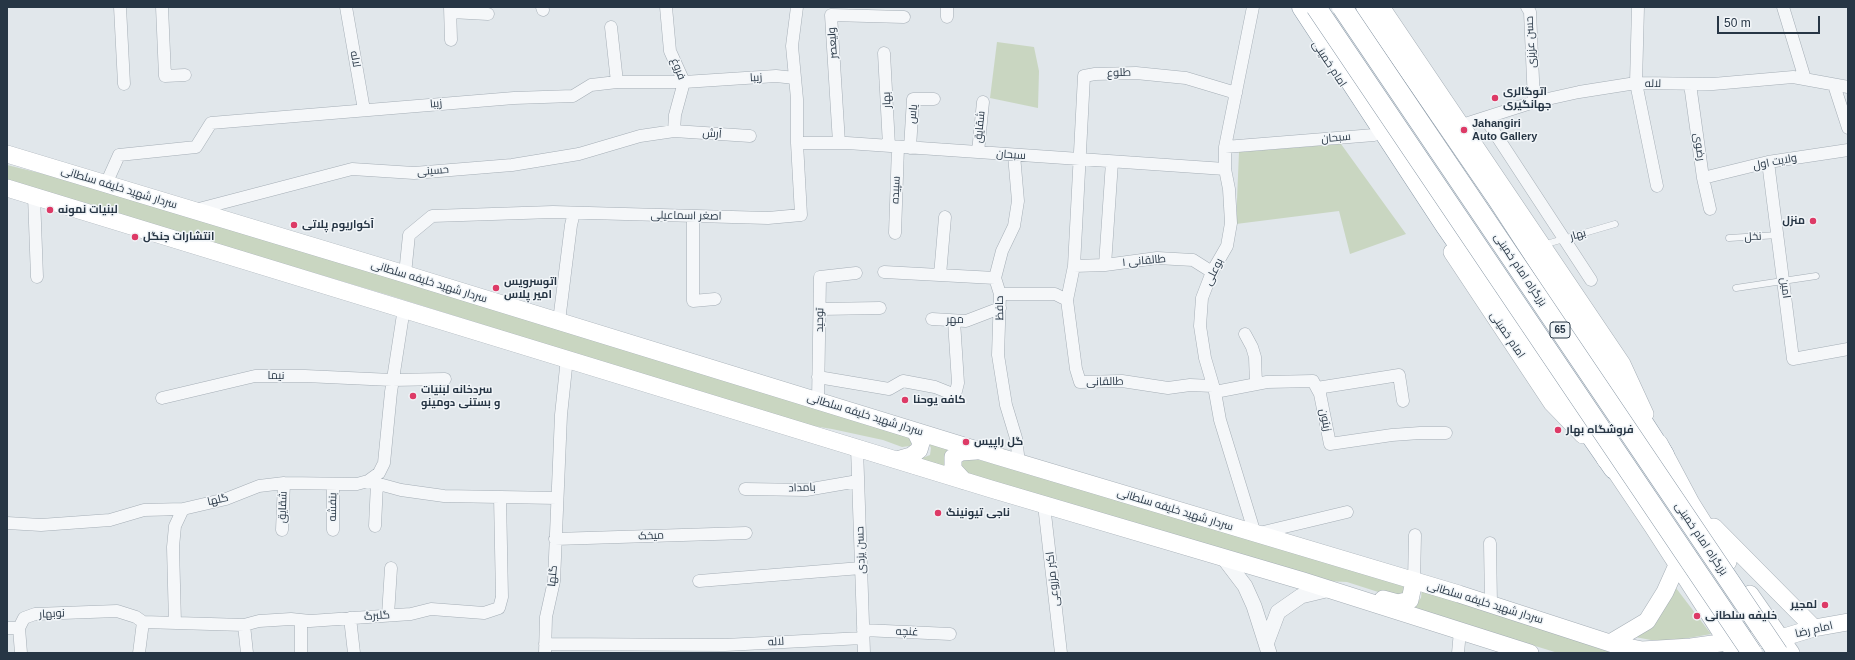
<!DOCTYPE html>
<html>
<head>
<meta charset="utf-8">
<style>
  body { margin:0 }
  #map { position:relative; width:1855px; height:660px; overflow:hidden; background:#e1e7eb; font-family:Helvetica,sans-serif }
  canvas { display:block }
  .frame { position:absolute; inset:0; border:8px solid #273645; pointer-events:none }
  .scale { position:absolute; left:1717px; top:16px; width:103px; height:18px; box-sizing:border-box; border:2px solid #273645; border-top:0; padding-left:5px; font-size:12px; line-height:14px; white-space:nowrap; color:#273645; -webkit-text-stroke:3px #f1f5f8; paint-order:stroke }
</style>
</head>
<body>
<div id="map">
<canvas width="1855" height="660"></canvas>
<div class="frame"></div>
<div class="scale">50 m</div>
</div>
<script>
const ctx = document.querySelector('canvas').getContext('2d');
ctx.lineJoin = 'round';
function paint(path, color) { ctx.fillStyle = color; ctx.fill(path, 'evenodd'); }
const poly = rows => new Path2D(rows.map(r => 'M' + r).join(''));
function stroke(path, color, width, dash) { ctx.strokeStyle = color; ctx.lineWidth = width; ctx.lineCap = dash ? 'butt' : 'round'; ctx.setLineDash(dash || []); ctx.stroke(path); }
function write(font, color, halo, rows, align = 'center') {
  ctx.font = font + ' Helvetica,Cairo,sans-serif'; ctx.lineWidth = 3; ctx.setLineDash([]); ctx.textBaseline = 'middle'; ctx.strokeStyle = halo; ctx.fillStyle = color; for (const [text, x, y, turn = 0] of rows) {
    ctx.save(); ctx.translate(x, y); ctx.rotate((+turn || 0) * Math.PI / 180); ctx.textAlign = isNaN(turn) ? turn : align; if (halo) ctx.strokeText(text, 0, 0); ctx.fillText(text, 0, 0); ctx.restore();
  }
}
paint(poly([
  [997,42,1034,47,1039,71,1038,108,990,98],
  [1341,144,1406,234,1350,254,1339,211,1236,224,1239,152],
  [7,165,64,179,907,434,913,440,910,446,902,447,883,440,832,429,801,424,388,295,7,181],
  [927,439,955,450,947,468,920,459,930,455,931,448],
  [966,457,984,461,1404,585,1403,594,1397,598,1347,582,1327,581,965,473,961,464],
  [1422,588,1585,642,1612,653,1558,653,1412,608,1421,598],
  [1676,588,1711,634,1677,640,1651,640,1630,636,1654,622,1666,606]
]), '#c9d6c1');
const service = poly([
  [1729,238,1778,235],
  [1543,245,1615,224],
  [1736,288,1816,276]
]);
const minor = poly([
  [120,7,124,84],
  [162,7,165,76,185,75],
  [346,7,364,110],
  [450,7,451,40],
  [542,7,543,10],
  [666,7,670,51,684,82,675,115,674,131],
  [947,7,947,17],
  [1253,7,1225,147,1225,169,1229,189,1231,223,1227,246,1212,272,1202,298,1200,326,1205,358,1215,392,1220,420,1255,534,1347,512],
  [1527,7,1530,12,1534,102],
  [1638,7,1636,83,1657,186],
  [1783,7,1805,79],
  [451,12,488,14],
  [611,27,617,82],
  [884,53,889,146],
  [1690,84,1703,178,1710,209],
  [1834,85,1848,128],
  [1485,118,1591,280],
  [1462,125,1534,102,1579,92,1636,83,1713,84,1793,77,1848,87],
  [797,143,847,143,1225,169],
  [839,143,831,15,904,17],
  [1225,147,1374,135],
  [910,148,913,99,934,99],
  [978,152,983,102],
  [1014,155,1018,201,1014,226,1002,251,995,278,1000,294,998,355,1006,405,1016,438,1019,463],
  [1768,162,1793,359,1848,349],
  [1703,178,1768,162,1848,150],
  [106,184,119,155,196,147,211,123,514,98,573,96,591,85,617,82,684,82,776,76,795,78],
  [34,196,37,277],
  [195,210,352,169,414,173,512,165,579,154,640,136,674,131,750,136],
  [693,216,693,301,715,299],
  [895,233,898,147],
  [1105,265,1112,162],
  [1074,266,1105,265,1157,258,1193,260,1212,272],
  [884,272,995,278],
  [405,274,409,235,432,216,553,212,768,218,801,215,797,143,797,99,792,46,797,7],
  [940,275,945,217],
  [1000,294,1055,294,1067,300,1076,369,1080,382,1122,381,1168,388,1190,385,1213,386],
  [1067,300,1074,266,1084,76,1095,74,1136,73,1186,78,1236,93],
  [820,309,880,308],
  [932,319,966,321,1000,308],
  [559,321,571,225,574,213],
  [1245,334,1252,347,1255,357,1256,384],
  [818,377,889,389,903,381,935,387,955,395,958,383,954,321],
  [1317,388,1399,375,1403,401],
  [1215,392,1267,382,1313,381,1320,394,1330,444,1392,435,1420,433,1446,433],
  [162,398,255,376,305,376,392,380,445,379],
  [818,401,820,277,856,273],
  [857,448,864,653],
  [368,481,401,490,444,496,557,498],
  [745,489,806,490,858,481],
  [1044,505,1061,653],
  [7,523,41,525,110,520,144,510,183,509],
  [375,526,377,483],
  [282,530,284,483],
  [333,530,333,484],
  [555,539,746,533],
  [1490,543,1491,604],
  [699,581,861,568],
  [1414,581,1415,535],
  [388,615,391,568],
  [350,618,354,653],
  [301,620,301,653],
  [143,622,244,625,259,621,291,619,310,621,411,614,431,609,484,613,499,608,502,597,500,497],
  [175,623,173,547,175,526,183,509,226,499,259,486,284,483,357,484,368,481,379,473,384,463,391,392,404,308],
  [244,625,247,653],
  [7,628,19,628],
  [863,630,950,634],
  [545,644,725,645,863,638],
  [21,653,19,628,24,618,35,614,117,611,136,617,143,622],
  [139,653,143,622],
  [545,653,546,617,554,581,561,415,567,358],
  [1458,653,1460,631]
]);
const tertiary = poly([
  [1223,557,1245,586,1254,606,1269,653],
  [1266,644,1278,612,1301,596,1330,589]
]);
const secondary = poly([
  [1381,7,1622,364,1645,414],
  [7,154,395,271,997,456,1459,594,1613,644,1642,650,1691,647,1727,642,1781,638,1814,628,1848,622],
  [7,188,991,489,1303,581,1530,653],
  [1452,252,1552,403,1583,435],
  [1659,443,1691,503,1728,562],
  [1605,459,1614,469,1653,527,1733,651],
  [897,460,911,456,919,450,921,443,915,431],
  [964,481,953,469,953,457,961,452,976,451],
  [1714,527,1814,628],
  [1750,594,1791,653],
  [1383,599,1398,603,1410,600,1414,581],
  [1610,643,1647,621,1665,592,1678,563]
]);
const trunk = poly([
  [1302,7,1445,225,1614,469],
  [1366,7,1497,198,1664,455]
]);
stroke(service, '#a5aeb6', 7);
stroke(minor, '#a5aeb6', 13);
stroke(tertiary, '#a5aeb6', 16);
stroke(secondary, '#a5aeb6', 18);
stroke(trunk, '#8796a4', 21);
stroke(service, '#f5f7f9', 6);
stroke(minor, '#f5f7f9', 12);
stroke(tertiary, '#f5f7f9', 15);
stroke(secondary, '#fff', 17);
stroke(trunk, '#fff', 20);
const trunkBridge = poly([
  [1316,7,1752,653],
  [1342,7,1778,653]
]);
stroke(trunkBridge, '#8796a4', 21, []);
stroke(trunkBridge, '#fff', 20);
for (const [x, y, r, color] of [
  [1495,98,4,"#dd3a66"],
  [1464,130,4,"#dd3a66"],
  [50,210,4,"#dd3a66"],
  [1813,221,4,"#dd3a66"],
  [294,225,4,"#dd3a66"],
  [135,237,4,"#dd3a66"],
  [496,288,4,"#dd3a66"],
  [413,396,4,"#dd3a66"],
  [905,400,4,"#dd3a66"],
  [1558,430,4,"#dd3a66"],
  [966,442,4,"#dd3a66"],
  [938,513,4,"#dd3a66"],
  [1825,605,4,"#dd3a66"],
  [1697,616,4,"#dd3a66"]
]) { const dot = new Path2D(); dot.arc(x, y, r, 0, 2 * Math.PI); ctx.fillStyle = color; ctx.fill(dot); stroke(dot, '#f1f5f8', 1.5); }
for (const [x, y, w] of [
  [1560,330,20]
]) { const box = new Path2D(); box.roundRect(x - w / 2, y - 8, w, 16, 3); ctx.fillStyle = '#f1f5f8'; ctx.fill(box); stroke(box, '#273645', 1); }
write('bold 10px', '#273645', null, [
  ["65",1560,330]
]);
write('11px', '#273645', '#f1f5f8', [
  ["حسن عزیزی",1531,42,-93],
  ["ولیعصر",833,43,-94],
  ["لاله",355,59,80],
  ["امام خمینی",1329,64,57],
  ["فروغ",678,69,69],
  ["طلوع",1119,73,-2],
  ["زیبا",756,78,-3],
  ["لاله",1653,84,1],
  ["بهار",887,100,-93],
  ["زیبا",436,104,-5],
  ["یاس",913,114,-84],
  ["شقایق",980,127,-85],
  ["آرش",712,134,4],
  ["سبحان",1336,138,-5],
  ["رضوی",1699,147,82],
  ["سبحان",1011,155,4],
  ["ولایت اول",1775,162,-11],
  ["حسینی",433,171,-4],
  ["سردار شهید خلیفه سلطانی",119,188,17],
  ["سپیده",896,190,-87],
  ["اصغر اسماعیلی",686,216,1],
  ["بهار",1578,235,-16],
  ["نخل",1753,237,-3],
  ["طالقانی ۱",1144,261,-5],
  ["بزرگراه امام خمینی",1520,270,56],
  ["بوعلی",1214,272,-64],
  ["سردار شهید خلیفه سلطانی",429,282,17],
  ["امین",1785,288,83],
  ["حافظ",1000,308,-91],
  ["توحید",820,320,-89],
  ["مهر",955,320],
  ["امام خمینی",1507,335,56],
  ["نیما",276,376],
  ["طالقانی",1105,382,-1],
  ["سردار شهید خلیفه سلطانی",865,415,17],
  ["زیتون",1325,420,79],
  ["بامداد",802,488,-2],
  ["گلها",218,500,-13],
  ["شقایق",283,507,-88],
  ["بنفشه",333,507,-89],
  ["سردار شهید خلیفه سلطانی",1175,510,17],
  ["میخک",651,536,-2],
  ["بزرگراه امام خمینی",1701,539,56],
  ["حسن یزدی",861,550,-92],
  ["گلها",553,576,-84],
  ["اکبر مزروعی",1053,579,-96],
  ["سردار شهید خلیفه سلطانی",1485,603,17],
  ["نوبهار",52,614,-3],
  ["گلبرگ",377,616,-4],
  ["امام رضا",1814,630,-13],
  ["غنچه",907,632,2],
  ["لاله",776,642,-3]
]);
write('bold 11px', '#273645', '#f1f5f8', [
  ["اتوگالری",1503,92],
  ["جهانگیری",1503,105],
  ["Jahangiri",1472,124],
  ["Auto Gallery",1472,137],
  ["لبنیات نمونه",58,210],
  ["منزل",1805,221,"right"],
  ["آکواریوم پلاتی",302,225],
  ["انتشارات جنگل",143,237],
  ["اتوسرويس",504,282],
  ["امير پلاس",504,295],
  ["سردخانه لبنیات",421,390],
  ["و بستنی دومینو",421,403],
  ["کافه یوحنا",913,400],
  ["فروشگاه بهار",1566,430],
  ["گل راپیس",974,442],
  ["ناجی‌ تیونینگ",946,513],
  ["لمجیر",1817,605,"right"],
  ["خلیفه سلطانی",1705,616]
], 'left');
</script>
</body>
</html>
